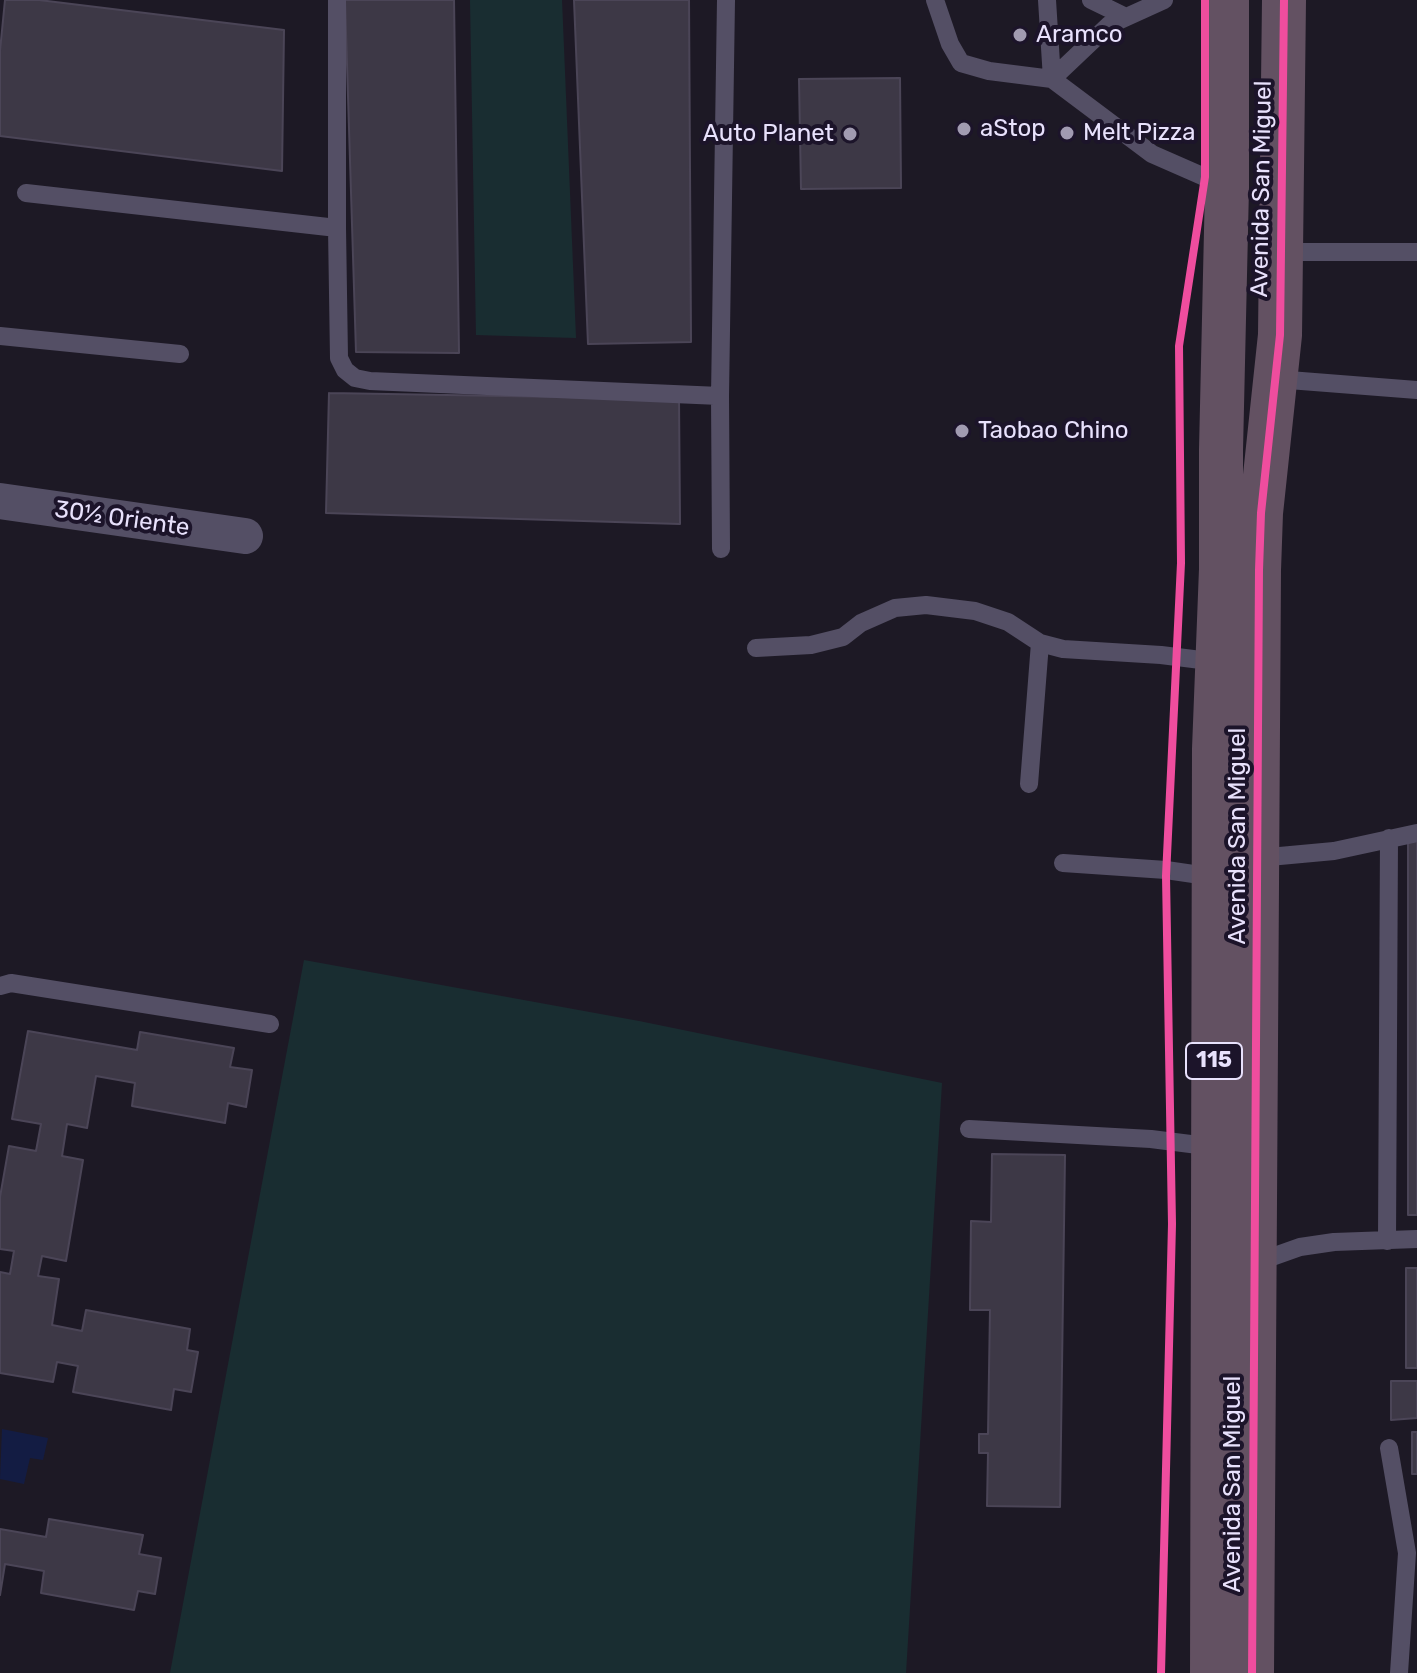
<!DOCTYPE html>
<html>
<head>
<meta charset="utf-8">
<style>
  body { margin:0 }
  canvas { display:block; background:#1d1925 }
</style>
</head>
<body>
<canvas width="1417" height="1673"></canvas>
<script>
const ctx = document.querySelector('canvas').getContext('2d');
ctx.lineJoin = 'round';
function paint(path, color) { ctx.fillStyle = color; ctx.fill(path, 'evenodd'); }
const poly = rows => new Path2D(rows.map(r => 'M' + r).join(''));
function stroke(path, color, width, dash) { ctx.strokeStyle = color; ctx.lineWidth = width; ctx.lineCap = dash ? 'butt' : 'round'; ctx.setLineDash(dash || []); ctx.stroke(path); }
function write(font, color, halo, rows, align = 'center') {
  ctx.font = font + ' Rubik,sans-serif'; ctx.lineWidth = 8; ctx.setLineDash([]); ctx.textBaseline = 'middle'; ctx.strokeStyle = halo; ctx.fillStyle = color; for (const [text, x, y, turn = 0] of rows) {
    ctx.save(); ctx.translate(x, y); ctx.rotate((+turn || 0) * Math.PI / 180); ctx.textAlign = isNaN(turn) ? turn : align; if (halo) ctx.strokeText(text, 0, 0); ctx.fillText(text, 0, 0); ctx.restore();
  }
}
paint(poly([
  [470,0,562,0,576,338,476,335],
  [304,960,639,1021,942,1083,906,1673,170,1673]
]), '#192d31');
paint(poly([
  [2,1429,48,1438,43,1460,30,1458,24,1484,0,1479]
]), '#131c43');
const building = poly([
  [5,0,39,0,284,30,282,171,0,136,0,51,5,0],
  [345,0,454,0,459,353,356,352,345,0],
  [574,0,689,0,691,342,588,344,574,0],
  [900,78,901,188,801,189,799,79,900,78],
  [329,393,679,399,680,524,326,513,329,393],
  [1408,840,1417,840,1417,1215,1408,1215,1408,840],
  [28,1031,137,1050,140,1032,234,1048,230,1067,252,1070,246,1107,228,1103,225,1123,132,1106,135,1083,96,1076,87,1128,67,1124,62,1156,83,1160,66,1261,42,1256,38,1276,59,1279,52,1325,82,1331,86,1310,190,1329,187,1350,198,1352,191,1392,174,1389,171,1410,73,1392,78,1366,57,1362,53,1382,0,1373,0,1272,10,1274,14,1251,0,1249,0,1197,9,1146,36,1151,41,1124,12,1119,28,1031],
  [992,1154,1065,1155,1060,1507,987,1506,988,1453,979,1453,979,1434,988,1434,990,1310,970,1310,971,1221,991,1222,992,1154],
  [1406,1268,1417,1268,1417,1368,1406,1368,1406,1268],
  [1391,1381,1417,1381,1417,1418,1391,1420,1391,1381],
  [1412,1432,1417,1432,1417,1474,1412,1474,1412,1432],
  [49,1519,143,1535,139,1554,161,1558,155,1594,138,1591,134,1610,41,1593,44,1571,5,1564,0,1595,0,1529,46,1537,49,1519]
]);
paint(building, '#3d3846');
stroke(building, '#4b4557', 2);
stroke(poly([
  [337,0,337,228],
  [935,0,950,44,961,63,989,71,1052,79,1152,154,1225,186],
  [1047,0,1052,79],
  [1091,0,1126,17],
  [1052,79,1109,25,1164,0],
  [26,193,337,228,339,358,345,370,355,378,370,381,720,396],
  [1282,252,1417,252],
  [0,336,180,354],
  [1276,379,1417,390],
  [721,549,720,396,726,0],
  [756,648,811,645,843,637,861,623,895,608,926,605,975,611,1008,622,1040,643,1063,649,1161,655,1217,662],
  [1029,784,1040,643],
  [1258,858,1334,851,1417,833],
  [1063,863,1166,870,1214,877],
  [0,986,11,983,270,1024],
  [969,1129,1151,1139,1214,1147],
  [1387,1241,1389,838],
  [1255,1263,1300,1247,1334,1242,1417,1239],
  [1389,1448,1407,1553,1399,1673]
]), '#544f65', 18);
stroke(poly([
  [0,501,245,536]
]), '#544f65', 36);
stroke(poly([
  [1212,1673,1214,749,1221,569,1221,450,1227,187,1227,0],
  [1252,1673,1259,570,1261,513,1280,335,1284,0]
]), '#635162', 44);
stroke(poly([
  [1161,1673,1172,1224,1166,876,1181,563,1179,346,1205,177,1205,0],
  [1252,1673,1259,570,1261,513,1280,335,1284,0]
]), '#ef4d9e', 8);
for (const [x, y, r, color] of [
  [1020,35,8,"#a19bb1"],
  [964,129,8,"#a19bb1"],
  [1067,133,8,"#a19bb1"],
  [850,134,8,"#a19bb1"],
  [962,431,8,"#a19bb1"]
]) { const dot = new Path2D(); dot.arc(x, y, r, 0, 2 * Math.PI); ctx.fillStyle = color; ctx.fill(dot); stroke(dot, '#1c142a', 3); }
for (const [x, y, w] of [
  [1214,1061,56]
]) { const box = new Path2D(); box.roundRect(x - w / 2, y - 18, w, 36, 6); ctx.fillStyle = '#1c142a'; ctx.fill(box); stroke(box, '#e8e1fc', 2); }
write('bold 22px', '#e8e1fc', null, [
  ["115",1214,1061]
]);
write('24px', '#e8e1fc', '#1c142a', [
  ["Aramco",1036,35],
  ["aStop",980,129],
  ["Melt Pizza",1083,133],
  ["Auto Planet",834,134,"right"],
  ["Taobao Chino",978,431]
], 'left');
write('24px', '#e8e1fc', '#1c142a', [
  ["Avenida San Miguel",1262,189,-89],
  ["30½ Oriente",122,519,8],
  ["Avenida San Miguel",1238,836,-90],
  ["Avenida San Miguel",1233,1484,-90]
]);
</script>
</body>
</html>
